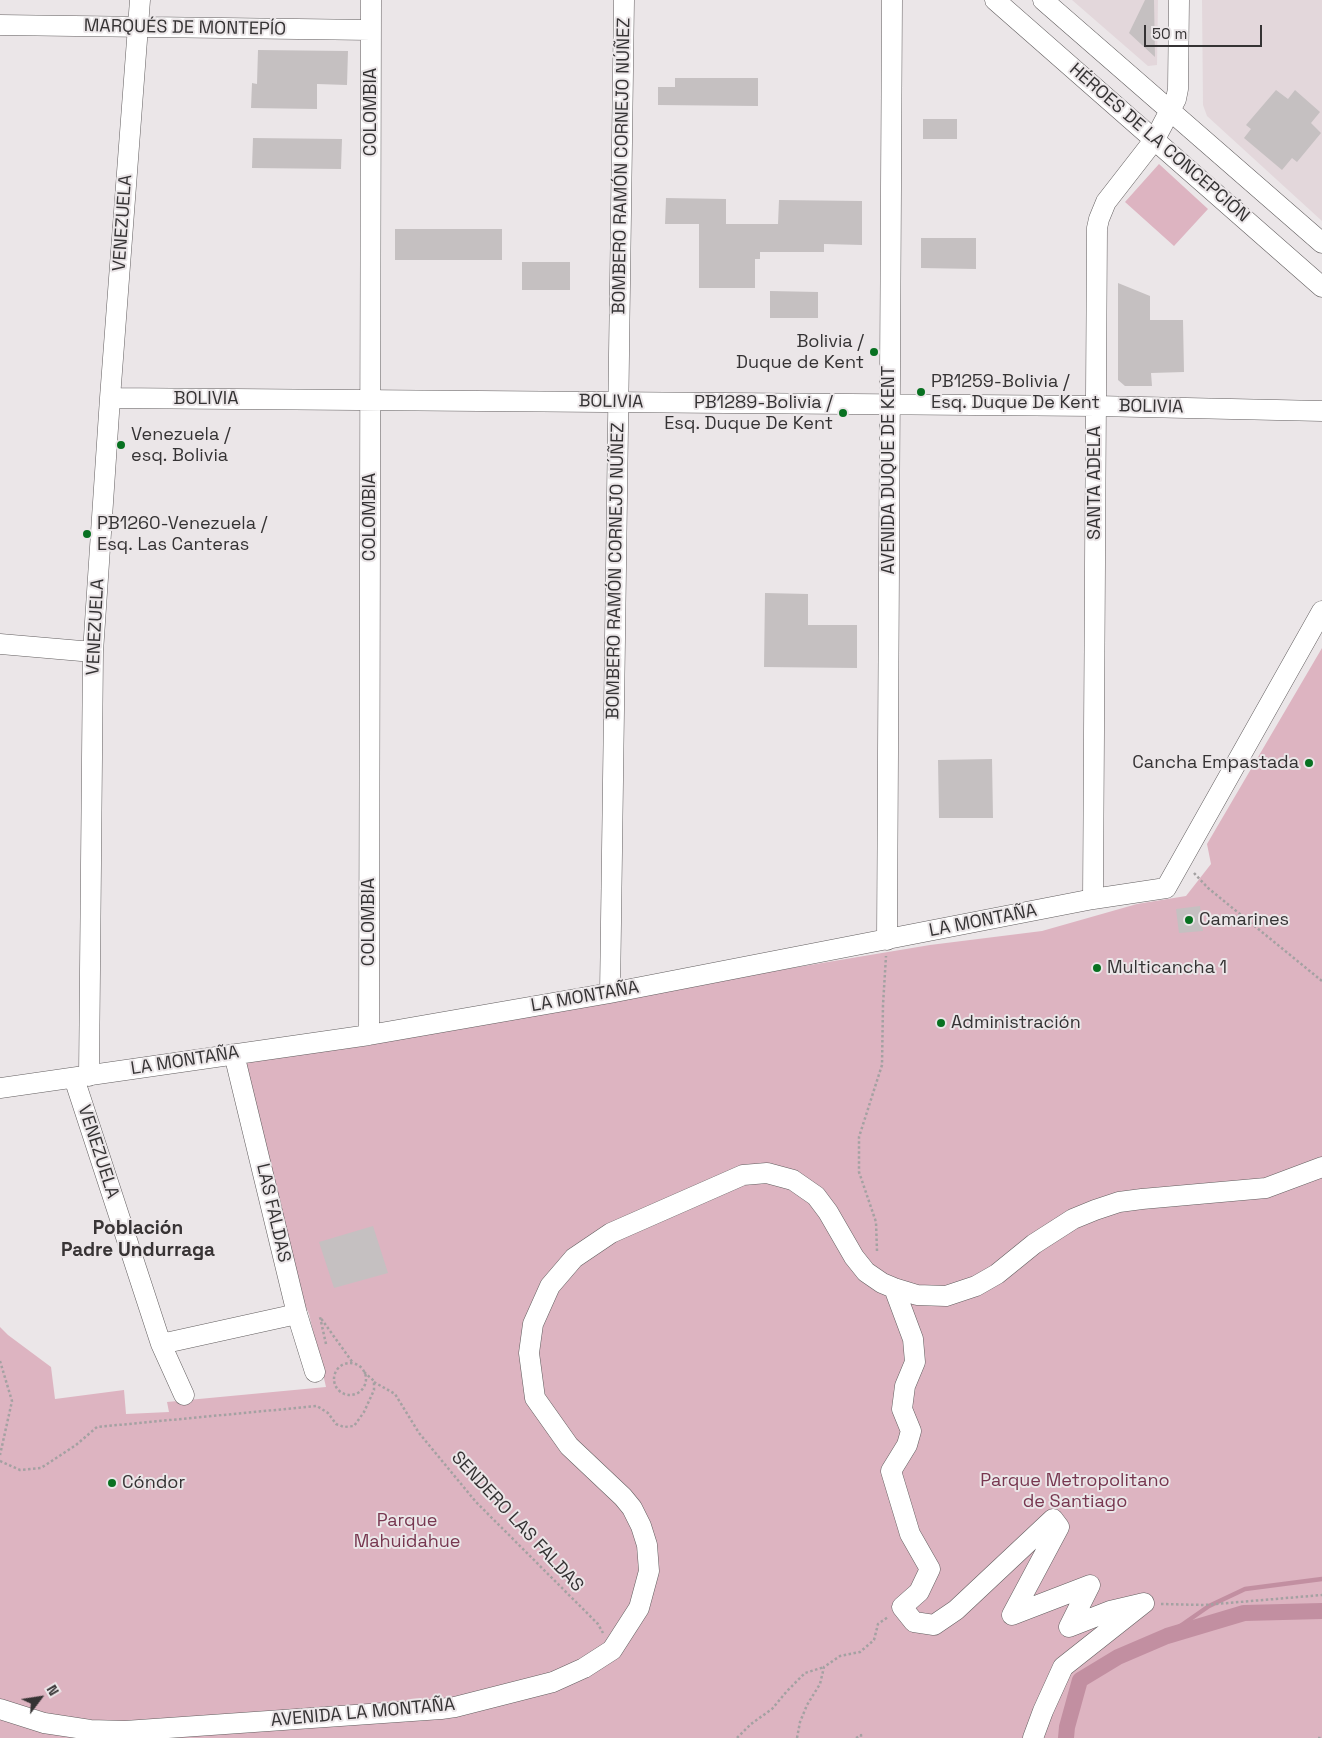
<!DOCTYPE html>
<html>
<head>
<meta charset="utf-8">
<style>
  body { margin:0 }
  #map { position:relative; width:1322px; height:1738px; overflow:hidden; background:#ebe6e8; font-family:"Space Grotesk",sans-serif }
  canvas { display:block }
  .north { position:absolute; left:15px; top:1673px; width:50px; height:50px; -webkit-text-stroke:4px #ebe6e8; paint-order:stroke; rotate:59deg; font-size:14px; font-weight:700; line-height:20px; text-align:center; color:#353334 }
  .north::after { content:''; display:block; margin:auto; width:18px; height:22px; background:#353334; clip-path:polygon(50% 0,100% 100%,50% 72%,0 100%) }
  .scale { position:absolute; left:1144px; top:25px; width:118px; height:22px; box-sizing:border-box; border:2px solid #353334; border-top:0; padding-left:6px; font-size:15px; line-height:18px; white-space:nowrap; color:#353334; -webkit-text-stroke:4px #ebe6e8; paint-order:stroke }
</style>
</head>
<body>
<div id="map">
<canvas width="1322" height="1738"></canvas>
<div class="north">N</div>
<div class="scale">50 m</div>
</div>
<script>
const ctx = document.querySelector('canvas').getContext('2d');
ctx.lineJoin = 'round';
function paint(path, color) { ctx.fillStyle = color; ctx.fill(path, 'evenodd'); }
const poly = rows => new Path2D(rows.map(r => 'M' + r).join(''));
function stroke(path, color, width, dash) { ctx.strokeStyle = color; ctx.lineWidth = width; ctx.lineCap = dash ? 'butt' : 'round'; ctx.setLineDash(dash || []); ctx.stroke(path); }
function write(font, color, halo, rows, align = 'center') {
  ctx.font = font + ' "Space Grotesk",sans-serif'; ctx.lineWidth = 4; ctx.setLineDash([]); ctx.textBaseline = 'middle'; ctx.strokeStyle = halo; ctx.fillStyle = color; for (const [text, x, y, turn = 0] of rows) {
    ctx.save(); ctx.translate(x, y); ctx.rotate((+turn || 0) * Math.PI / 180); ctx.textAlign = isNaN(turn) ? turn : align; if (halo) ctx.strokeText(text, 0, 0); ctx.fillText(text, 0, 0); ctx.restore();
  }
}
paint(poly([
  [1072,0,1158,0,1157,65,1148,66],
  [1202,0,1322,0,1322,221,1207,116,1203,105]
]), '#e3d7db');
paint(poly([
  [1159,164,1208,209,1174,246,1125,202],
  [1322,648,1322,1738,0,1738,0,1327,8,1335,51,1367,55,1399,124,1390,126,1414,169,1412,167,1402,326,1387,309,1314,292,1275,242,1063,780,970,930,945,1042,931,1137,904,1186,896,1211,864,1207,844]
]), '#ddb4c1');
stroke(poly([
  [1163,1638,1209,1606,1245,1589,1322,1579]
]), '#c28fa1', 4.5);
stroke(poly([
  [1066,1738,1067,1727,1080,1680,1118,1657,1167,1636,1244,1613,1322,1611]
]), '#c28fa1', 16);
paint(poly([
  [1145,0,1154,0,1155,57,1129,33],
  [258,50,348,51,347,85,317,84,317,109,251,108,252,83,257,84],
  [675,78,758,78,758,106,658,105,658,87,675,87],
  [1276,90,1288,99,1295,90,1320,112,1311,123,1321,133,1297,162,1292,158,1282,170,1244,138,1251,129,1246,125],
  [923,119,957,119,957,139,923,139],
  [253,138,342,139,341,169,252,168],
  [666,198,726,199,726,224,778,224,779,200,862,201,862,245,824,244,824,252,760,252,760,259,755,259,755,288,699,288,699,224,665,224],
  [395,229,502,229,502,260,395,260],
  [921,238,976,238,976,269,921,268],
  [522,262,570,262,570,290,522,290],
  [1118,283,1150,296,1150,320,1183,320,1184,372,1151,373,1152,386,1125,386,1118,380],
  [770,291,818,292,818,318,770,318],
  [765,593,808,594,808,625,857,625,857,668,764,667],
  [992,759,993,818,939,818,938,760],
  [1200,906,1203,931,1179,933,1176,909],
  [373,1226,388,1273,334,1288,319,1242]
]), '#c5c0c1');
const minor = poly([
  [995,0,1322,287],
  [1043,0,1322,243],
  [0,25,371,30],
  [110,398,1096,406,1322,411],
  [0,644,93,652],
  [1093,899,1097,228,1099,219,1106,202,1155,139,1176,99,1178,89,1179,0],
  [887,940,892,0],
  [610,993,624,0],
  [369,1035,371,0],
  [234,1054,297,1314,315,1372],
  [89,1076,93,652,110,398,140,0],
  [74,1078,161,1344,184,1395],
  [0,1088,369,1035,610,993,1093,899,1166,888,1322,611],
  [894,1288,913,1339,915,1362,905,1386,902,1409,911,1431,907,1445,891,1471,910,1534,930,1569,919,1592,902,1607,914,1622,934,1625,956,1610,1053,1519,1059,1527,1012,1615,1090,1585,1069,1627,1110,1611,1144,1603,1063,1667,1043,1711,1033,1738],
  [161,1344,297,1314],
  [0,1709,44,1723,90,1730,125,1731,441,1709,455,1707,553,1682,584,1668,612,1650,639,1608,649,1571,647,1545,641,1526,632,1508,623,1497,569,1446,535,1398,529,1353,533,1324,550,1286,574,1258,611,1233,743,1175,767,1173,793,1180,816,1196,828,1212,854,1257,866,1272,882,1283,894,1288,917,1295,946,1296,976,1286,997,1274,1034,1244,1073,1219,1095,1210,1119,1202,1142,1199,1266,1188,1322,1167]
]);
stroke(minor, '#625e5f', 21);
stroke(poly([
  [1194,873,1208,888,1322,981],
  [877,1251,876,1222,859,1172,859,1137,882,1065,883,1005,886,956],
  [326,1344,320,1317,353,1363],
  [0,1361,12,1401,0,1455],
  '334 1379a16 16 0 1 1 32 0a16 16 0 1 1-32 0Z',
  [374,1382,395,1394,419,1433,476,1502,598,1624,603,1633],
  [0,1461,20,1470,41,1468,76,1445,97,1427,317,1406,328,1413,336,1424,344,1427,354,1426,364,1412,374,1390,374,1381,364,1372],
  [1161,1604,1204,1605,1322,1595],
  [737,1738,751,1724,772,1709,787,1691,805,1673,824,1667],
  [797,1738,800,1722,807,1705,820,1684,824,1667,840,1656,860,1652,874,1640,878,1624,888,1617],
  [856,1738,861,1735,861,1738],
  [1318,1738,1322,1738]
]), '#a4a1a2', 2.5, [2.5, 2.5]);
stroke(minor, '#fff', 20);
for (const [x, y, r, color] of [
  [874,352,5,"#087121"],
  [921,392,5,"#087121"],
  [843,413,5,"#087121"],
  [121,445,5,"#087121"],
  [87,534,5,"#087121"],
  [1309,763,5,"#087121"],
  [1189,920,5,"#087121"],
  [1097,968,5,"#087121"],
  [941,1023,5,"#087121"],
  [112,1483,5,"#087121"]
]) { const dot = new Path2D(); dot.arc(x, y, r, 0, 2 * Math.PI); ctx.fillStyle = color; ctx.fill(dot); stroke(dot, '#ebe6e8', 2); }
write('18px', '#353334', '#ebe6e8', [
  ["MARQUÉS DE MONTEPÍO",185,28,1],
  ["COLOMBIA",371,112,-90],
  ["HÉROES DE LA CONCEPCIÓN",1159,143,41],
  ["BOMBERO RAMÓN CORNEJO NÚÑEZ",622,166,-89],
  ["VENEZUELA",123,223,-86],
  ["BOLIVIA",206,399],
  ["BOLIVIA",611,402,1],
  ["BOLIVIA",1151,407,1],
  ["AVENIDA DUQUE DE KENT",889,470,-90],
  ["SANTA ADELA",1095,483,-90],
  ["COLOMBIA",370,517,-90],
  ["BOMBERO RAMÓN CORNEJO NÚÑEZ",616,571,-89],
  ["VENEZUELA",96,627,-87],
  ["LA MONTAÑA",983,921,-11],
  ["COLOMBIA",369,922,-90],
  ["LA MONTAÑA",585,997,-10],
  ["LA MONTAÑA",185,1061,-9],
  ["VENEZUELA",98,1152,72],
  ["LAS FALDAS",273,1213,77],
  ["SENDERO LAS FALDAS",517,1522,47],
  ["AVENIDA LA MONTAÑA",363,1713,-5]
]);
write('18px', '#353334', '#ebe6e8', [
  ["Bolivia /",864,342,"right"],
  ["Duque de Kent",864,363,"right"],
  ["PB1259-Bolivia /",931,382],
  ["Esq. Duque De Kent",931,403],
  ["PB1289-Bolivia /",833,403,"right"],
  ["Esq. Duque De Kent",833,424,"right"],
  ["Venezuela /",131,435],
  ["esq. Bolivia",131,456],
  ["PB1260-Venezuela /",97,524],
  ["Esq. Las Canteras",97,545],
  ["Cancha Empastada",1299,763,"right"],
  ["Camarines",1199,920],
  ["Multicancha 1",1107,968],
  ["Administración",951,1023],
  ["Cóndor",122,1483]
], 'left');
write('18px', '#773750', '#ebe6e8', [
  ["Parque Metropolitano",1075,1481],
  ["de Santiago",1075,1502],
  ["Parque",407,1521],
  ["Mahuidahue",407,1542]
]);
write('bold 19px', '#383435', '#ebe6e8', [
  ["Población",138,1229],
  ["Padre Undurraga",138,1251]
]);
</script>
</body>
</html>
